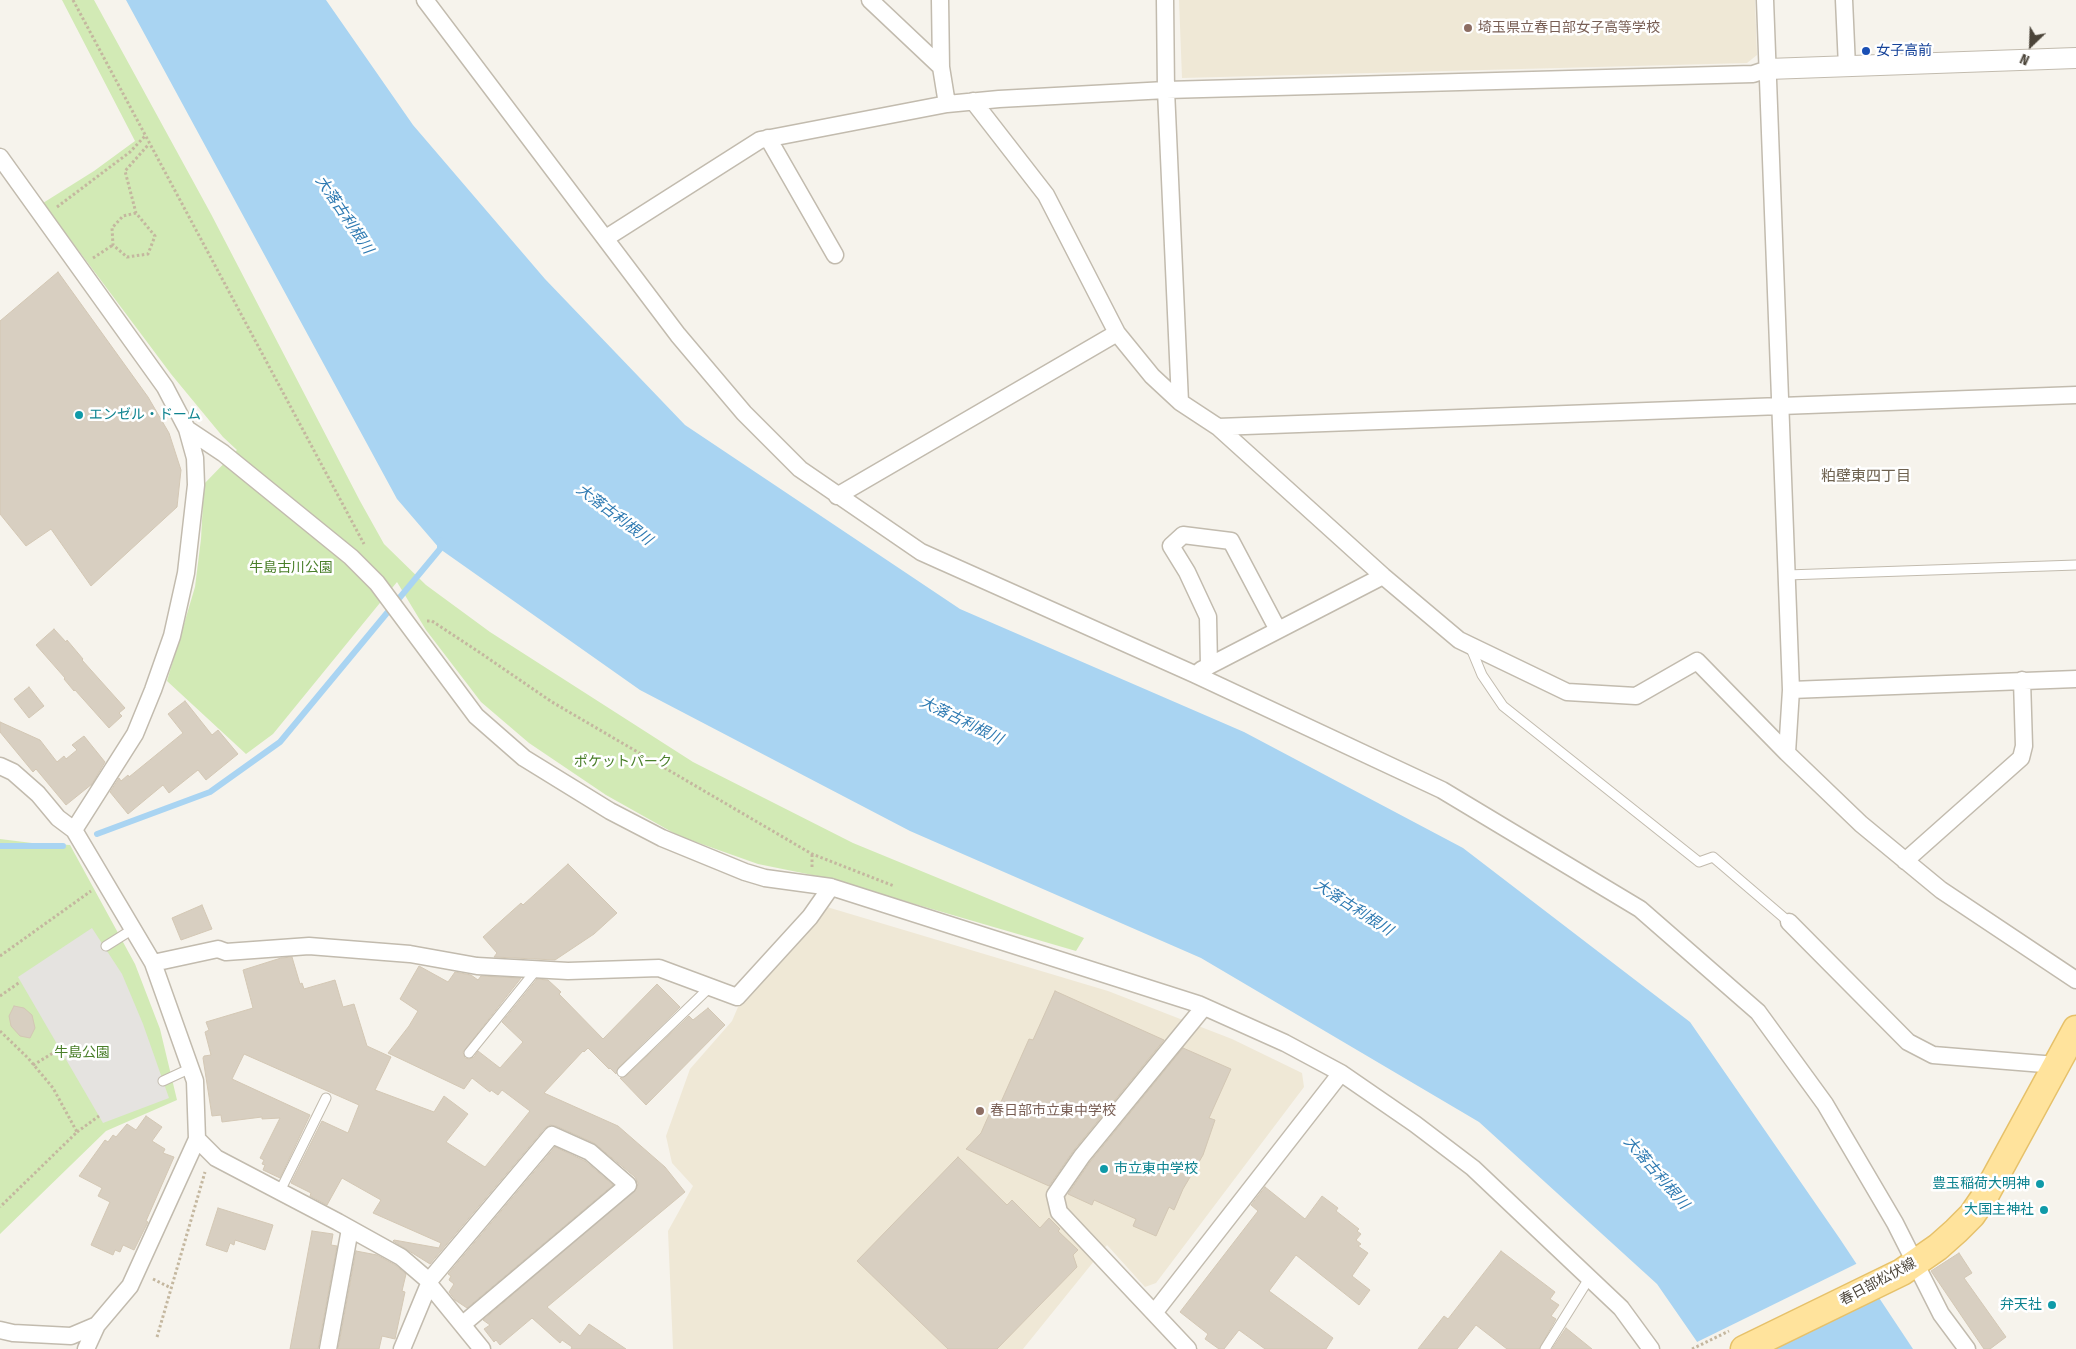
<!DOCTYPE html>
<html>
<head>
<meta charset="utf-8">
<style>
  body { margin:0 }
  #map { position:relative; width:2076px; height:1349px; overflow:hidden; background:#f6f3ec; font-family:"Fira Sans Condensed",sans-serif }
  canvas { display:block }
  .north { position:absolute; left:2006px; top:20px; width:50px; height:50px; -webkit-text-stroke:4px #fff; paint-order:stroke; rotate:204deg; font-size:14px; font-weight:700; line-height:20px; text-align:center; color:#4b4439 }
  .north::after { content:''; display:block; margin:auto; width:18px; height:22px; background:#4b4439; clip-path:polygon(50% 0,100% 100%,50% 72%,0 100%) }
</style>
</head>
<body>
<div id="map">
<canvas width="2076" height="1349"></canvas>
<div class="north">N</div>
</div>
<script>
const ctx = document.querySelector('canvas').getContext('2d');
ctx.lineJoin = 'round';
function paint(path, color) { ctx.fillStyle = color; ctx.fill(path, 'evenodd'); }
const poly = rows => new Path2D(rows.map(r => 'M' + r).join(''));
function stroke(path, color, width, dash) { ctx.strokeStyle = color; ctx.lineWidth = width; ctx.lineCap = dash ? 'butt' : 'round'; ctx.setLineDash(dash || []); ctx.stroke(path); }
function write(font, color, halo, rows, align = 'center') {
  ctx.font = font + ' "Fira Sans Condensed","Noto Sans JP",sans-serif'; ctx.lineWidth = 5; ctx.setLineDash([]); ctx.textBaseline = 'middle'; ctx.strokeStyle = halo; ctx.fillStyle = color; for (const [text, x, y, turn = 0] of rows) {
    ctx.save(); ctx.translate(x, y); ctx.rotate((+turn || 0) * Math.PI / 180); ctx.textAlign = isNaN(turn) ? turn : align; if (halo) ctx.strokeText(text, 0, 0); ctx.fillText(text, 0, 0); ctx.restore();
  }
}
paint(poly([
  [1179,0,1755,0,1757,55,1747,63,1182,78],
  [827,907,1108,991,1232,1039,1302,1073,1304,1087,1156,1283,1145,1287,1107,1245,1023,1349,673,1349,668,1231,693,1186,672,1163,666,1136,690,1069,732,1021,738,1007]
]), '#efe8d6');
paint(poly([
  [62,0,94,0,211,214,360,501,384,544,426,585,490,632,693,762,853,843,1084,938,1076,951,822,877,758,864,679,836,606,795,529,743,481,702,426,630,397,582,273,734,246,754,167,681,195,587,201,539,204,484,237,450,223,437,171,374,43,203,94,171,135,141],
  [0,839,32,843,70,845,135,964,160,1029,177,1100,106,1131,0,1234]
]), '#d2eab5');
paint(poly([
  [92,928,122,974,143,1024,169,1098,103,1123,18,977]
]), '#e5e3e0');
paint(poly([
  [126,0,326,0,413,125,545,279,685,425,960,609,1244,732,1463,848,1690,1022,1840,1239,1913,1349,1702,1349,1657,1284,1479,1122,1201,958,910,831,640,690,440,549,397,499]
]), '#a9d4f2');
paint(poly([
  [1858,1263,1879,1294,1767,1349,1699,1349,1695,1343]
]), '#f6f3ec');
stroke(poly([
  [97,834,210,792,280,742,440,549,440,540],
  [0,846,63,846]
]), '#a9d4f2', 6);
const building = poly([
  [58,272,148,397,169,433,181,470,177,507,91,586,51,529,26,546,0,514,0,321,58,272],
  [54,629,66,642,67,640,83,659,82,660,125,708,119,713,122,716,109,728,75,690,74,691,64,679,65,678,36,645,54,629],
  [29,687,44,706,29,718,14,699,29,687],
  [185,701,212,735,218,730,238,754,206,780,198,770,169,793,163,785,128,814,110,792,119,778,121,781,128,775,129,777,183,733,168,714,185,701],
  [0,722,40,740,57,762,64,756,66,759,77,750,72,745,84,736,105,762,92,784,66,805,36,769,33,772,0,732,0,722],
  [568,864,617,913,594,934,555,960,494,957,497,953,483,937,521,903,523,905,568,864],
  [202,905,212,929,181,940,172,918,202,905],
  [292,957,300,984,302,983,304,989,335,980,343,1007,354,1004,367,1046,391,1057,375,1090,434,1112,444,1096,468,1114,446,1142,485,1167,530,1111,502,1090,498,1095,491,1090,490,1092,472,1078,464,1089,388,1053,409,1026,418,1011,400,999,419,966,448,982,455,972,471,975,478,980,481,976,521,978,463,1052,465,1058,469,1059,474,1057,478,1051,500,1068,523,1042,502,1022,537,979,548,980,561,992,559,994,603,1039,657,984,680,1007,618,1068,616,1074,610,1068,609,1069,588,1048,584,1052,583,1051,544,1093,618,1126,665,1167,685,1192,547,1307,580,1336,589,1324,626,1349,571,1349,572,1347,562,1340,560,1343,532,1318,500,1345,496,1340,494,1342,484,1329,490,1325,483,1320,637,1188,638,1183,635,1177,594,1143,556,1126,550,1125,545,1128,430,1264,393,1241,394,1240,439,1248,441,1243,373,1213,381,1200,342,1178,327,1205,310,1196,311,1193,291,1183,322,1121,348,1133,359,1105,244,1054,232,1079,310,1115,280,1178,263,1170,265,1165,262,1164,264,1160,260,1158,280,1118,262,1119,262,1117,222,1122,221,1115,212,1116,203,1058,204,1056,211,1055,205,1032,209,1030,206,1022,253,1008,243,970,281,958,292,957],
  [1055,991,1164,1040,1074,1150,1049,1186,966,1149,981,1133,992,1108,997,1111,1029,1039,1033,1040,1055,991],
  [14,1006,24,1008,32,1015,35,1028,30,1038,20,1036,11,1026,9,1016,14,1006],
  [708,1008,725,1025,646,1105,620,1078,626,1076,689,1016,693,1020,708,1008],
  [1183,1048,1231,1069,1209,1118,1215,1120,1203,1155,1183,1189,1174,1210,1169,1207,1156,1236,1133,1226,1136,1219,1094,1200,1092,1205,1068,1194,1090,1162,1183,1048],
  [146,1116,162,1127,152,1141,165,1149,163,1153,174,1157,146,1221,148,1222,134,1250,123,1245,120,1252,115,1250,113,1255,91,1245,110,1202,98,1196,102,1188,79,1176,105,1140,108,1142,113,1135,116,1137,127,1124,136,1130,146,1116],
  [555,1147,585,1161,613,1185,467,1308,455,1300,449,1292,454,1284,449,1280,451,1276,448,1274,555,1147],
  [958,1157,1007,1205,1012,1200,1040,1228,1049,1218,1060,1229,1058,1231,1078,1250,1073,1255,1077,1267,997,1349,948,1349,857,1261,958,1157],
  [1265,1187,1305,1219,1322,1196,1338,1208,1336,1211,1359,1229,1357,1231,1361,1234,1356,1240,1361,1244,1358,1246,1368,1253,1352,1276,1370,1290,1359,1305,1296,1255,1269,1291,1333,1338,1326,1349,1265,1349,1239,1330,1224,1349,1219,1349,1205,1339,1208,1334,1180,1312,1258,1211,1251,1205,1265,1187],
  [218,1208,273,1225,265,1250,235,1240,234,1245,230,1243,227,1252,206,1245,218,1208],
  [312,1231,333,1234,331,1245,337,1246,318,1349,290,1349,312,1231],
  [356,1251,377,1255,395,1265,406,1274,402,1291,405,1292,395,1339,382,1336,379,1349,338,1349,356,1251],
  [1501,1251,1555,1292,1550,1299,1559,1305,1551,1316,1556,1319,1539,1349,1507,1349,1476,1325,1457,1349,1418,1349,1444,1316,1448,1319,1501,1251],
  [1959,1253,1972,1273,1964,1278,2006,1337,1990,1349,1984,1349,1931,1271,1959,1253],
  [1566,1328,1592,1349,1552,1349,1566,1328]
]);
paint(building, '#d8cfc1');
stroke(building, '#d3c7b4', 1);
const service = poly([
  [1787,575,2076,565],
  [1470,646,1482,675,1503,706,1699,862,1713,857,1789,922],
  [106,946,133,929],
  [469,1053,537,969],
  [622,1072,709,988],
  [163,1081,191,1068],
  [280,1191,326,1098],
  [1545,1349,1590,1277]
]);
const minor = poly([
  [425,0,678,335,744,413,800,469,921,552,1194,674,1442,790,1640,909,1758,1012,1825,1104,1895,1223,1941,1314,1967,1349],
  [870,0,941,67],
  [940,0,941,67,947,104],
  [1165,0,1166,90,1180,402],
  [1765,0,1791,690,1787,753],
  [1844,0,1847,67],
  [973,101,1046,195,1117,333,1152,376,1180,402,1218,427,1383,576,1459,640,1567,692,1636,696,1697,661,1787,753,1861,824,1941,890,2076,980],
  [768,138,835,255],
  [0,157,165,387,187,429,195,458,196,485,186,573,172,636,153,690,135,734,74,830],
  [606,238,760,140,947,104,999,99,1166,90,1753,74,1768,69],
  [1218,427,2076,395],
  [187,429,223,453,351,557,377,583,476,716,524,758,610,811,662,838,745,872,765,878,831,887,1198,1004,1285,1043,1341,1073,1415,1124,1473,1168,1621,1308,1651,1349],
  [837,496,1117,333],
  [1209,666,1208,617,1187,572,1171,546,1183,535,1231,541,1278,630],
  [1201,670,1383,576],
  [1791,690,2076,679],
  [0,766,13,772,38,794,58,818,74,830,153,963,195,1081,197,1139,130,1286,97,1325,86,1349],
  [1905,861,2021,758,2024,746,2022,680],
  [1789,922,1908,1042,1933,1055,2056,1065],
  [153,963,218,949,226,952,309,946,410,954,477,966,568,971,659,968,737,997,810,917,831,887],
  [197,1139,216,1158,338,1222,401,1257,429,1281,429,1284,482,1349],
  [429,1281,552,1135,590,1152,628,1185,463,1324],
  [1154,1313,1341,1073],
  [0,1330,13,1333,71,1336,97,1325],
  [328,1349,350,1229],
  [402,1349,429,1284],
  [1188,1349,1059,1212,1055,1195,1082,1156,1204,1007]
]);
const tertiary = poly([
  [1768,69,2076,58]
]);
const primary = poly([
  [1744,1349,1902,1272,1938,1247,1956,1231,1972,1215,1985,1196,2076,1029]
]);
stroke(service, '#c2bbae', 11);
stroke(minor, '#c2bbae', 19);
stroke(tertiary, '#c2bbae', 22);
stroke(primary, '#e6c16a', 29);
stroke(poly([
  [73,0,364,544],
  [57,207,130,152,145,136],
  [136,213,123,216,112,228,113,245,127,257,148,254,155,236,136,213,125,171,149,144],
  [93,258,113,245],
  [427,621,432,621,479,652,552,702,812,854,894,886],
  [812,867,812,854],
  [0,956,91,891],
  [0,996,20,982],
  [0,1031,28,1058,53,1088,77,1132,0,1207],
  [33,1065,60,1049],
  [77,1132,99,1116],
  [153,1279,171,1288],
  [157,1337,205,1172],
  [1692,1349,1729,1331]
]), '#c4b79f', 3, [2.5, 2.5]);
stroke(service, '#fff', 9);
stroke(minor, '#fff', 16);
stroke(tertiary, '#fff', 20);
stroke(primary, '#ffe39c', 26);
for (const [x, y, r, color] of [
  [1468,28,5,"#8d6e63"],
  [1866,51,5,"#1a4fb4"],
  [79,415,5,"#0f9aa8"],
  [980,1111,5,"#8d6e63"],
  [1104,1169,5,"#0f9aa8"],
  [2040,1184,5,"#0f9aa8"],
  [2044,1210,5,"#0f9aa8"],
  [2052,1305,5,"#0f9aa8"]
]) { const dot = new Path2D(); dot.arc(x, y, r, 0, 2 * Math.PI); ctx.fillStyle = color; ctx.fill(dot); stroke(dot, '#fff', 2); }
write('14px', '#785e54', '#fff', [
  ["埼玉県立春日部女子高等学校",1478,28],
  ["春日部市立東中学校",990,1111]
], 'left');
write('14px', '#164399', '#fff', [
  ["女子高前",1876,51]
], 'left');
write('14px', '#0d838f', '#fff', [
  ["エンゼル・ドーム",89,415,"left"],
  ["市立東中学校",1114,1169,"left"],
  ["豊玉稲荷大明神",2030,1184],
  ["大国主神社",2034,1210],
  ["弁天社",2042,1305]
], 'right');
write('14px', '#4a7f2a', '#fff', [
  ["牛島古川公園",291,568],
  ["ポケットパーク",623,762],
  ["牛島公園",82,1053]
]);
write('14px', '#4b4439', '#fff', [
  ["春日部松伏線",1878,1282,-28]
]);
write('italic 15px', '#2e7ab2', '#fff', [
  ["大落古利根川",344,215,56],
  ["大落古利根川",614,515,37],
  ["大落古利根川",961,721,26],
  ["大落古利根川",1353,908,33],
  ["大落古利根川",1656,1173,49]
]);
write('15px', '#6e6250', '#fff', [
  ["粕壁東四丁目",1866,477]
]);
</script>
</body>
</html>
